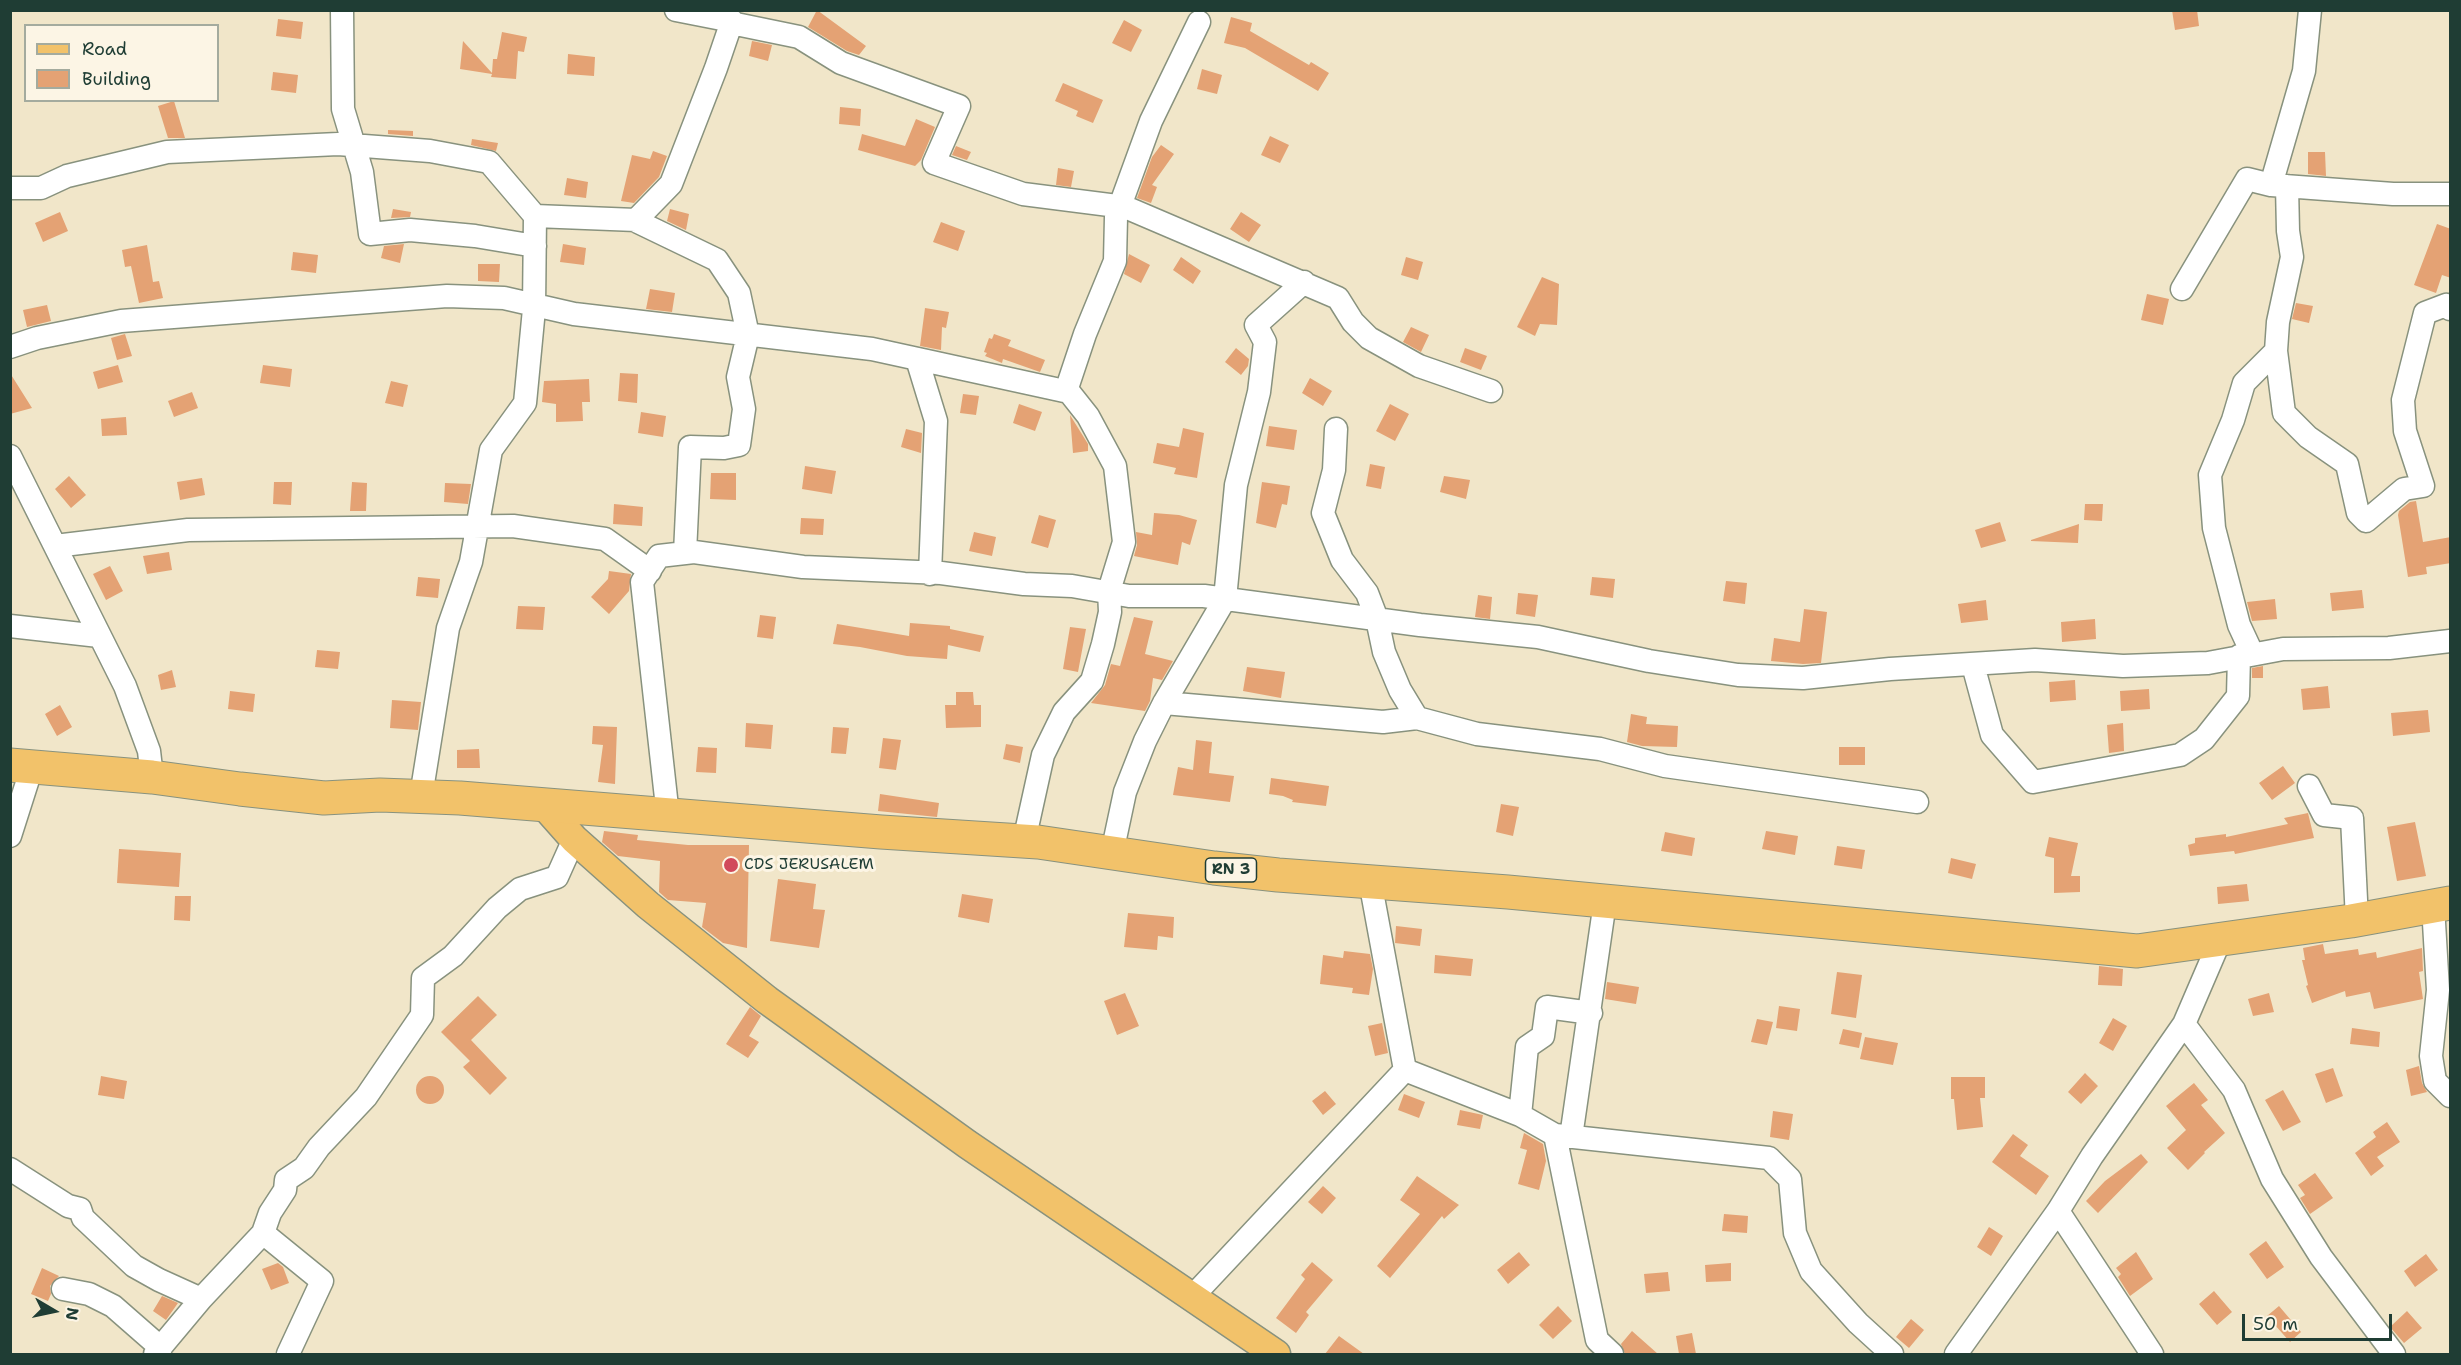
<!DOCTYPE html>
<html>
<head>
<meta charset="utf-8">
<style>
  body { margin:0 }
  #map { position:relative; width:2461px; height:1365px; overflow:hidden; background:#f1e6c9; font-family:"Shantell Sans",sans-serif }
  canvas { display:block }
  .frame { position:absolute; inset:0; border:12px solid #1f3d34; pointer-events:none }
  .legend { position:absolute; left:24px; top:24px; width:195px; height:78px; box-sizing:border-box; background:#fcf5e5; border:2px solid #a4ab9e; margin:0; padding:8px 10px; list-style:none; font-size:18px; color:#1f3d34 }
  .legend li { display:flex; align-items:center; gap:12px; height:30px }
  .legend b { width:30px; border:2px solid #a4ab9e }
  .north { position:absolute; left:24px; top:1281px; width:60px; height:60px; -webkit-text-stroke:4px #fcf5e5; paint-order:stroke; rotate:99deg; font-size:16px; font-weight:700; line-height:24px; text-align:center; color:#1f3d34 }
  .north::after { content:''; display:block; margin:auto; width:21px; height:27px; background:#1f3d34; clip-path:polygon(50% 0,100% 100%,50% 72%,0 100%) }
  .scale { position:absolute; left:2242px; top:1314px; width:150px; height:27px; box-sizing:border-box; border:3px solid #1f3d34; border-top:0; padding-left:8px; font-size:18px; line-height:21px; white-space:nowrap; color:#1f3d34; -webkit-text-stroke:4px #fcf5e5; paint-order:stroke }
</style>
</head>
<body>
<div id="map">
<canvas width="2461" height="1365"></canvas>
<div class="frame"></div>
<ul class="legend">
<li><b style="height:8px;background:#f2c26a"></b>Road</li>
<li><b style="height:16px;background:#e4a274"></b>Building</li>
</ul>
<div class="north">N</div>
<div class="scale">50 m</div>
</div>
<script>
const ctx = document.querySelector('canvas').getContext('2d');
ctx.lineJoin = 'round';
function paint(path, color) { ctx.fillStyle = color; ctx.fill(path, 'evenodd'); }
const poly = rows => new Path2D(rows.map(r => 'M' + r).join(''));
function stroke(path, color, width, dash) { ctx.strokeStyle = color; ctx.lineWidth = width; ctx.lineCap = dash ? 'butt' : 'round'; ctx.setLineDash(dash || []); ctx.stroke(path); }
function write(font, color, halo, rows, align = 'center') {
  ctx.font = font + ' "Shantell Sans",sans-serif'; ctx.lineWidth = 6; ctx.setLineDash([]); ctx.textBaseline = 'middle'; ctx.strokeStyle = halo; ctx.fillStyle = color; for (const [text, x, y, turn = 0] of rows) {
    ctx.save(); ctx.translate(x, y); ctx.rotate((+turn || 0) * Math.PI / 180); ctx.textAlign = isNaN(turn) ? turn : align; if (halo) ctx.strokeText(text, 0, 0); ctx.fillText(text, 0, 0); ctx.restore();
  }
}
paint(poly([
  [817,10,866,46,859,55,847,51,808,27],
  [2172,10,2197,10,2199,26,2175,30],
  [1231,17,1252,23,1250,31,1309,65,1311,62,1329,73,1318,91,1245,48,1224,43],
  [278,19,303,22,301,39,276,36],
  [1124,20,1142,30,1131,52,1112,43],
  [502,32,527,37,524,52,518,51,516,79,491,77,492,74,460,69,463,41,492,73,493,59,497,59],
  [752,41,772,45,768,61,749,56],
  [568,54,595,57,594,76,567,74],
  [1202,69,1222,75,1217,94,1197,89],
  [273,72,298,75,296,93,271,90],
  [1063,83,1103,100,1093,123,1076,116,1078,111,1055,101],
  [174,101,185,138,168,138,158,106],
  [840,107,861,109,860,126,839,124],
  [916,119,935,127,921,160,915,166,858,150,862,134,905,146],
  [388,130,413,131,413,136,388,134],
  [1270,136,1289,145,1280,163,1261,155],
  [472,139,498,143,496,151,471,145],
  [1161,145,1174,154,1152,185,1157,187,1151,203,1137,198,1152,157],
  [956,146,971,152,967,160,952,155],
  [653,151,667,156,659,177,634,203,621,201,632,155,650,159],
  [2308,152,2325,152,2326,176,2308,174],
  [1058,168,1074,171,1071,187,1056,185],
  [567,178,588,182,586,198,564,195],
  [393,209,411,212,410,217,391,218],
  [670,209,689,214,686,230,667,221],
  [60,212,68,231,43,242,35,223],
  [1241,212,1261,225,1249,242,1230,229],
  [941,222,965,231,958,251,933,242],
  [2437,224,2451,229,2451,278,2442,275,2436,293,2414,285],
  [404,244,400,263,381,258,384,246],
  [563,244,586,248,584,265,560,262],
  [147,245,153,282,159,281,163,298,139,303,131,266,125,267,122,250],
  [293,252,318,255,316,273,291,270],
  [1129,254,1150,265,1141,283,1124,274],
  [1181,257,1201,271,1193,284,1173,270],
  [1406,257,1423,262,1418,280,1401,275],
  [478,264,500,264,499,282,478,281],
  [1542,277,1559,284,1557,325,1540,324,1535,336,1517,327],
  [650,289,675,293,672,312,646,309],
  [2147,294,2169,299,2163,325,2141,320],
  [2296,303,2313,306,2309,323,2292,319],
  [47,305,51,321,27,327,23,310],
  [925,308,949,312,946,328,942,327,941,350,920,346],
  [1411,327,1429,335,1421,352,1403,342],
  [125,334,132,356,117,360,111,338],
  [994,334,1011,340,1008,346,1045,360,1040,372,1003,359,1002,363,985,356,987,353,984,352,989,338,992,339],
  [1236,348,1249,359,1248,366,1241,375,1225,362],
  [1465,348,1487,356,1481,370,1460,362],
  [118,365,123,382,98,389,93,372],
  [263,365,292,369,290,387,260,383],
  [10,373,32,408,10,414],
  [620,373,638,374,637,403,618,401],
  [1310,378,1332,391,1323,406,1302,393],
  [589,379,590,402,582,402,583,421,556,422,556,404,542,402,544,381],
  [391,381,408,385,403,407,385,403],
  [192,392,198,408,174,417,168,401],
  [963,394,979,396,976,415,960,413],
  [1019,404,1042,412,1035,431,1013,423],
  [1390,404,1409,414,1395,441,1376,431],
  [641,412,666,416,663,437,638,433],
  [1070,415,1088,444,1088,451,1073,453],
  [126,417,127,435,102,436,101,419],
  [1269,426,1297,430,1294,450,1266,446],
  [1183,428,1204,433,1197,478,1174,474,1176,468,1153,463,1157,443,1179,447],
  [906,429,922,433,921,453,901,447],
  [1370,464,1385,467,1381,489,1366,486],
  [805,466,836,471,832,494,802,489],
  [711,473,736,473,736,500,710,499],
  [69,476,86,495,71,508,55,489],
  [1444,476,1470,480,1466,499,1440,492],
  [202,478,205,495,180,500,177,482],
  [274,482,292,482,291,505,273,504],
  [352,482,367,483,366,511,350,511],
  [1262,482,1290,486,1287,505,1282,504,1276,528,1256,523],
  [445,483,471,484,468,504,444,502],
  [2416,501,2423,542,2451,537,2451,563,2426,567,2427,574,2408,577,2398,515,2399,511,2410,502],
  [614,504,643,507,642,526,613,524],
  [2085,504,2103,504,2102,521,2084,520],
  [1154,513,1179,515,1197,520,1190,545,1182,542,1178,565,1134,556,1137,545,1136,532,1152,535],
  [1039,515,1056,520,1048,548,1031,543],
  [801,518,824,519,823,535,800,534],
  [2000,522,2006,541,1981,548,1975,530],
  [2079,524,2078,543,2031,541,2031,540],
  [974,532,996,537,992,556,969,551],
  [169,552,172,570,147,574,143,556],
  [110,566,123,591,106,600,93,574],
  [609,571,631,574,629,591,609,614,591,597,608,579],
  [418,577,440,579,438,598,416,596],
  [1592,577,1615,579,1613,598,1590,595],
  [1726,581,1747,583,1745,604,1723,601],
  [2362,590,2364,608,2332,611,2330,593],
  [1518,593,1538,595,1535,617,1516,614],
  [1478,595,1492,597,1490,619,1475,617],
  [2275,599,2277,619,2252,621,2247,602],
  [1986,600,1988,620,1961,623,1958,604],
  [518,606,545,607,543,630,516,629],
  [1804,609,1827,612,1821,663,1803,664,1771,661,1774,638,1800,642],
  [760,615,776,617,773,639,757,637],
  [1134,617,1153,621,1145,654,1173,661,1162,680,1153,678,1150,701,1145,711,1091,703,1105,685,1111,664,1120,666],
  [2095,619,2096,639,2062,642,2061,622],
  [910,623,950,626,950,629,984,636,980,652,948,645,947,659,907,656,860,647,833,644,837,624,909,636],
  [1070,627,1086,629,1078,672,1063,669],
  [317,650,340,652,338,669,315,667],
  [2263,666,2263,678,2252,678,2252,668],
  [1247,667,1285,672,1281,698,1243,691],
  [172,670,176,687,161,690,158,675],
  [2075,680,2076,700,2050,702,2049,682],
  [2328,686,2330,708,2303,710,2301,689],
  [2149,689,2150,709,2121,711,2120,691],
  [230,691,255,694,253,712,228,709],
  [956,692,973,692,974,705,981,705,981,727,946,728,945,705,956,705],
  [392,700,421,702,418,730,390,728],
  [60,705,72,727,57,736,45,714],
  [2428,710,2430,732,2393,736,2391,713],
  [1631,714,1647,717,1646,724,1678,726,1677,747,1642,746,1627,742],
  [746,723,773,725,771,749,745,747],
  [2123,723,2124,751,2109,753,2107,725],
  [593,726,617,727,615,784,598,782,603,745,592,744],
  [833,727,849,728,846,754,831,753],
  [883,738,901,740,896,770,879,768],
  [1196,740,1212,742,1209,773,1234,776,1230,802,1173,795,1178,767,1193,770],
  [1006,744,1023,747,1020,763,1003,759],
  [698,747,717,748,716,773,696,772],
  [1839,747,1865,747,1865,765,1839,765],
  [479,749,480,768,457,768,457,750],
  [2283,766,2295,783,2272,800,2259,783],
  [1271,778,1329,786,1326,806,1292,802,1293,800,1283,796,1269,794],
  [880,794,939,803,937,817,878,811],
  [1501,804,1519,807,1513,836,1496,832],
  [2308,813,2314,838,2235,854,2234,851,2190,856,2188,845,2195,843,2195,838,2226,834,2226,837,2288,824,2284,818],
  [2415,822,2426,876,2397,881,2387,827],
  [604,831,638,835,637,840,688,845,749,845,747,948,723,943,702,927,706,903,668,900,659,892,660,861,618,856,602,842],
  [1766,831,1798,836,1795,855,1762,849],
  [1665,832,1695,838,1692,856,1661,851],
  [2049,837,2078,843,2071,876,2080,876,2080,892,2054,893,2054,858,2045,856],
  [1837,846,1865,850,1862,869,1834,865],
  [119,849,181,853,179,887,117,883],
  [1951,858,1976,864,1972,879,1948,873],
  [778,879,816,884,813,909,825,910,819,948,770,941],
  [2247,884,2249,901,2218,904,2217,887],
  [962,894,993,899,989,923,958,917],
  [175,896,191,896,190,921,174,920],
  [1128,913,1174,917,1173,938,1158,936,1157,950,1124,947],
  [1396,926,1422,929,1420,946,1395,943],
  [2323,944,2325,954,2358,949,2359,955,2376,952,2377,958,2422,948,2423,971,2419,972,2423,999,2374,1009,2370,992,2346,997,2345,991,2312,1003,2306,986,2308,985,2302,960,2305,960,2303,948],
  [1344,951,1370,954,1373,969,1369,995,1352,993,1353,988,1320,984,1323,955,1343,958],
  [1435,955,1473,959,1471,976,1434,973],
  [2099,966,2123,969,2122,986,2098,985],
  [1837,972,1862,975,1856,1018,1831,1014],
  [1607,982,1639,987,1636,1004,1605,999],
  [1125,993,1139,1026,1117,1035,1104,1001],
  [2269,993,2274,1012,2253,1016,2248,999],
  [478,996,497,1015,471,1040,507,1078,490,1095,463,1067,470,1061,441,1032],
  [1779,1006,1800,1009,1797,1031,1776,1028],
  [750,1007,761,1016,749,1036,759,1042,748,1058,726,1044],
  [2113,1018,2127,1026,2113,1051,2099,1043],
  [1757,1019,1773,1022,1767,1045,1751,1042],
  [1382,1023,1388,1053,1375,1056,1368,1026],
  [2352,1028,2380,1032,2379,1047,2350,1044],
  [1843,1029,1862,1033,1859,1048,1839,1044],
  [1865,1037,1898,1043,1893,1065,1860,1059],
  [2419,1066,2422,1083,2427,1092,2411,1096,2406,1070],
  [2333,1068,2343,1096,2326,1103,2315,1074],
  [2085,1073,2098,1086,2081,1104,2068,1092],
  [101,1076,127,1081,124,1099,98,1095],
  '416 1090a14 14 0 1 1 28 0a14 14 0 1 1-28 0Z',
  [1951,1077,1985,1077,1985,1098,1980,1098,1983,1127,1957,1130,1954,1099,1951,1099],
  [2194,1083,2208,1100,2201,1105,2225,1133,2204,1152,2205,1153,2188,1170,2167,1148,2186,1130,2166,1106],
  [2283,1090,2301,1122,2283,1131,2265,1100],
  [1325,1091,1336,1104,1323,1115,1312,1101],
  [1404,1094,1425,1102,1419,1118,1398,1110],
  [1460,1110,1483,1115,1480,1129,1457,1125],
  [1773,1111,1793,1114,1789,1140,1770,1137],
  [2387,1122,2400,1142,2377,1157,2384,1166,2371,1176,2355,1153,2376,1137,2373,1132],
  [1524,1133,1543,1144,1546,1161,1539,1190,1518,1184,1527,1150,1520,1148],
  [2013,1134,2028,1145,2020,1156,2049,1176,2036,1195,1992,1162],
  [2141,1154,2148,1162,2098,1213,2086,1201,2105,1181],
  [2315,1173,2333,1198,2310,1214,2300,1198,2305,1195,2298,1185],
  [1417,1176,1459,1205,1444,1219,1442,1216,1390,1278,1377,1266,1420,1214,1400,1200],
  [1323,1186,1336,1198,1322,1214,1308,1202],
  [1724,1214,1748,1216,1747,1233,1722,1231],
  [1989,1227,2003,1236,1991,1256,1977,1247],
  [2266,1241,2284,1267,2267,1279,2249,1254],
  [1519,1252,1530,1265,1508,1284,1497,1270],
  [2136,1252,2153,1279,2130,1296,2118,1277,2121,1274,2116,1268],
  [2426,1254,2438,1270,2415,1287,2404,1271],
  [1312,1262,1333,1280,1306,1312,1309,1315,1296,1333,1276,1318,1305,1279,1301,1275],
  [278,1263,283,1267,289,1283,271,1290,262,1269],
  [1731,1263,1731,1281,1706,1282,1705,1265],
  [42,1268,59,1276,50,1286,51,1294,48,1301,31,1294],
  [1668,1272,1670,1291,1646,1293,1644,1274],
  [2214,1291,2232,1312,2217,1325,2199,1304],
  [162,1296,178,1303,166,1320,153,1311],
  [1558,1306,1572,1321,1553,1339,1539,1325],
  [2279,1306,2301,1332,2290,1342,2267,1316],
  [2407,1311,2422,1328,2404,1343,2390,1327],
  [1911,1319,1924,1330,1909,1348,1896,1337],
  [1632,1331,1658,1354,1625,1354,1621,1344],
  [1692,1333,1696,1354,1679,1354,1676,1336],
  [1339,1336,1364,1354,1325,1354]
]), '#e4a274');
const minor = poly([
  [342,10,343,109,362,172,370,234,410,230,475,236,535,246],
  [731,23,799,37,841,63,959,106,934,163,1023,194,1125,207,1338,298,1353,322,1369,338,1419,366,1491,391],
  [2271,185,2304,71,2310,10],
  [10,188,41,188,67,176,167,152,338,144,430,151,489,162,535,216],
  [634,220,717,260,739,293,748,335,738,377,744,409,739,445,724,448,690,447,685,553],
  [2182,289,2247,179,2271,185,2393,194,2450,194],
  [10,347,37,338,121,321,447,296,504,298,574,314,872,349,1069,392,1088,416,1115,466,1124,542,1109,591,1110,612,1103,644,1092,681,1064,712,1043,755,1024,841],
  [2276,351,2284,413,2308,437,2347,464,2358,513,2366,521,2404,489,2423,486,2405,431,2403,400,2425,313,2446,305,2450,309],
  [917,359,936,421,930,574],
  [1066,391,1085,334,1115,261,1116,217,1151,121,1199,22],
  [1336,429,1334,470,1323,513,1342,560,1367,593,1377,619,1384,652,1400,690,1417,718,1477,734,1600,749,1665,766,1917,802],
  [10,456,125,686,149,751,152,777],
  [55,546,188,530,513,526,605,539,650,571],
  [10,626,99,636],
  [2252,653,2239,625,2214,528,2210,475,2233,420,2244,383,2276,351,2278,322,2292,257,2288,231,2287,186],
  [1973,665,1992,735,2033,782,2180,755,2204,739,2238,696,2239,656],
  [1164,703,1383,722,1417,718],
  [2309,786,2324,815,2352,818,2357,920],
  [421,796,448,628,471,562,491,450,525,403,534,309,535,216,636,220,671,184,716,68,732,21,676,10],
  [668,816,642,582,659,556,694,552,803,567,941,573,1024,584,1072,586,1129,596,1204,596,1420,625,1538,637,1649,661,1738,675,1803,678,1890,669,2035,660,2123,666,2208,663,2283,649,2389,648,2450,641],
  [10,836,32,767],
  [1112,853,1125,792,1145,741,1164,703,1225,599,1236,485,1259,392,1265,342,1256,325,1304,282],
  [1370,881,1405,1070,1520,1115],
  [2433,906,2438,990,2431,1056,2435,1081,2450,1096],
  [1591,1013,1547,1007,1543,1036,1527,1047,1520,1115,1555,1135,1769,1158,1790,1179,1795,1233,1811,1271,1858,1323,1892,1354],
  [2184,1024,2234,1090,2272,1179,2321,1257,2394,1354],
  [1555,1135,1597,1340,1612,1354],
  [1571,1137,1605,902],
  [10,1169,68,1206,80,1209,83,1218,134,1266,159,1280,201,1299,263,1233,270,1213,285,1190,286,1180,304,1168,319,1147,366,1097,422,1015,423,978,453,956,497,908,520,889,557,877,574,839],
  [2058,1211,2152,1354],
  [263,1233,322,1281,288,1354],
  [63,1289,89,1294,113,1306,161,1348],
  [1192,1297,1405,1070],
  [155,1354,201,1299],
  [1956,1354,2058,1211,2092,1156,2184,1024,2221,938]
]);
const major = poly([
  [543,804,574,839,648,905,767,1000,967,1144,1276,1354]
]);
const highway = poly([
  [10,765,152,777,240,789,324,798,380,795,460,798,881,832,1038,842,1214,868,1278,875,1508,892,2137,951,2351,921,2450,903]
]);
stroke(minor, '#88927e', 25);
stroke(major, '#88927e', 31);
stroke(highway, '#88927e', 35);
stroke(minor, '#fff', 22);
stroke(major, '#f2c26a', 28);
stroke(highway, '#f2c26a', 33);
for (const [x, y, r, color] of [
  [731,865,8,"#d1495b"]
]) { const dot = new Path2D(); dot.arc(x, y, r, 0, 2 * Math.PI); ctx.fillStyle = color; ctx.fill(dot); stroke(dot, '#fcf5e5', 2); }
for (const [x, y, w] of [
  [1231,870,51]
]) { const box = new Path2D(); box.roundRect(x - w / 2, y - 12, w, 24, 4.5); ctx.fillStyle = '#fcf5e5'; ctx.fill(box); stroke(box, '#1f3d34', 1.5); }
write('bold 15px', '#1f3d34', null, [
  ["RN 3",1231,870]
]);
write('16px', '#1f3d34', '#fcf5e5', [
  ["CDS JERUSALEM",744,865]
], 'left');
</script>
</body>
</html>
